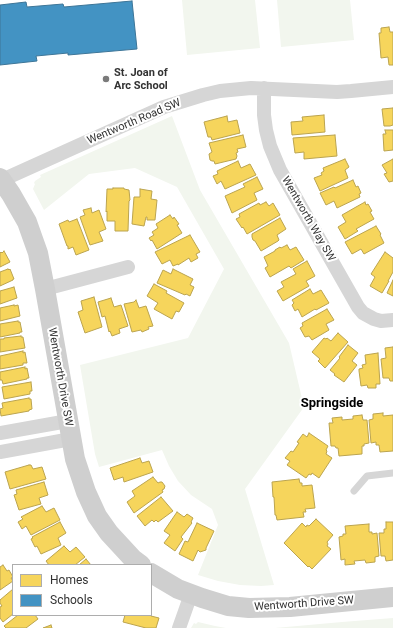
<!DOCTYPE html>
<html>
<head>
<meta charset="utf-8">
<style>
  body { margin:0 }
  #map { position:relative; width:393px; height:628px; overflow:hidden; background:#fff; font-family:Roboto,sans-serif }
  canvas { display:block }
  .legend { position:absolute; left:12px; top:564px; width:140px; height:52px; box-sizing:border-box; background:#fff; border:1px solid #adadad; margin:0; padding:5px 7px; list-style:none; font-size:12px; color:#323232 }
  .legend li { display:flex; align-items:center; gap:8px; height:20px }
  .legend b { width:20px; border:1px solid #adadad }
</style>
</head>
<body>
<div id="map">
<canvas width="393" height="628"></canvas>
<ul class="legend">
<li><b style="height:11px;background:#f6d55c"></b>Homes</li>
<li><b style="height:11px;background:#4393c3"></b>Schools</li>
</ul>
</div>
<script>
const ctx = document.querySelector('canvas').getContext('2d');
ctx.lineJoin = 'round';
function paint(path, color) { ctx.fillStyle = color; ctx.fill(path, 'evenodd'); }
const poly = rows => new Path2D(rows.map(r => 'M' + r).join(''));
function stroke(path, color, width, dash) { ctx.strokeStyle = color; ctx.lineWidth = width; ctx.lineCap = dash ? 'butt' : 'round'; ctx.setLineDash(dash || []); ctx.stroke(path); }
function write(font, color, halo, rows, align = 'center') {
  ctx.font = font + ' Roboto,sans-serif'; ctx.lineWidth = 4; ctx.setLineDash([]); ctx.textBaseline = 'middle'; ctx.strokeStyle = halo; ctx.fillStyle = color; for (const [text, x, y, turn = 0] of rows) {
    ctx.save(); ctx.translate(x, y); ctx.rotate((+turn || 0) * Math.PI / 180); ctx.textAlign = isNaN(turn) ? turn : align; if (halo) ctx.strokeText(text, 0, 0); ctx.fillText(text, 0, 0); ctx.restore();
  }
}
paint(poly([
  [182,0,255,0,260,48,187,55],
  [277,0,350,0,354,40,281,47],
  [172,116,200,190,289,343,304,407,245,489,274,585,261,586,240,585,218,581,198,575,218,525,212,509,191,495,178,481,169,466,162,450,99,467,95,454,80,365,188,338,224,269,177,187,135,168,89,174,44,210,33,189,35,184,34,183,35,181,41,177,40,175],
  [393,618,393,628,275,628,342,622],
  [198,622,215,626,226,628,191,628,194,623,196,624]
]), '#f2f6ee');
const homes = poly([
  [389,27,390,32,393,32,393,65,389,65,388,57,381,58,379,33,381,33,381,28,389,27],
  [393,108,393,125,390,126,384,126,382,109,393,108],
  [324,115,325,132,292,135,291,122,303,121,302,117,324,115],
  [227,116,228,122,237,120,240,133,212,140,211,137,208,137,204,122,227,116],
  [385,130,393,130,393,150,384,151,383,134,386,134,385,130],
  [243,135,246,147,237,149,238,152,236,153,237,156,236,159,215,164,214,161,212,161,210,160,209,154,212,152,209,143,243,135],
  [335,135,337,156,304,159,304,152,295,153,293,138,335,135],
  [345,159,349,167,345,170,348,178,320,191,314,178,322,175,321,173,324,171,323,168,345,159],
  [393,159,393,181,389,182,384,174,387,173,382,165,393,159],
  [238,161,241,168,250,164,256,175,225,189,221,181,217,184,213,176,218,174,217,171,238,161],
  [257,177,263,189,254,193,257,200,232,213,225,196,245,187,243,184,257,177],
  [353,180,356,187,358,186,361,193,359,194,360,197,337,208,334,201,326,205,320,193,334,187,335,188,353,180],
  [113,188,124,188,124,189,129,190,130,200,129,201,128,231,115,231,115,221,107,221,107,211,106,212,107,189,113,189,113,188],
  [140,189,152,191,151,199,157,200,155,220,147,220,147,217,146,217,144,226,132,224,134,197,140,197,140,189],
  [266,202,269,206,273,203,280,215,247,234,243,227,242,228,236,219,240,217,239,214,259,203,260,205,266,202],
  [365,202,366,205,368,204,372,211,370,212,374,219,356,229,358,231,345,239,338,227,346,222,342,215,356,207,365,202],
  [91,208,92,213,99,210,106,229,99,232,103,241,90,245,80,217,85,215,83,210,91,208],
  [170,215,173,219,174,217,179,224,177,225,182,233,157,249,152,240,151,241,149,238,154,235,152,232,158,228,156,224,170,215],
  [280,218,286,229,277,235,279,240,278,241,261,251,255,241,253,240,252,237,252,234,280,218],
  [77,219,89,250,76,255,73,247,68,249,68,246,67,246,59,224,68,220,69,222,77,219],
  [376,226,381,234,380,235,384,243,364,254,361,249,352,254,345,242,376,226],
  [190,235,200,252,196,254,198,258,191,262,189,258,178,265,178,264,173,266,170,260,162,264,155,252,190,235],
  [287,245,290,250,296,247,304,260,291,268,289,266,270,277,265,268,268,266,264,257,275,251,275,250,280,247,281,248,287,245],
  [4,251,10,262,0,267,0,253,1,252,2,253,4,251],
  [385,252,393,258,393,272,388,281,389,281,382,293,370,286,375,277,371,274,385,252],
  [307,261,315,276,306,281,309,286,283,301,277,291,284,287,281,282,296,274,293,269,307,261],
  [8,269,9,270,10,269,14,279,13,279,13,280,0,286,0,272,8,269],
  [173,269,193,279,190,285,194,287,190,296,186,294,185,295,157,283,163,270,171,274,173,269],
  [393,280,393,296,387,293,393,280],
  [154,284,167,291,166,293,184,303,179,312,176,311,172,319,154,309,158,303,147,296,154,284],
  [14,287,17,298,0,304,0,291,14,287],
  [310,289,313,294,321,290,329,303,316,310,315,309,302,317,298,309,295,311,292,305,294,303,292,300,310,289],
  [94,297,102,327,85,333,78,312,83,310,81,301,94,297],
  [111,298,114,307,121,305,128,326,119,329,120,333,112,336,110,331,109,332,105,316,102,317,98,302,111,298],
  [136,300,139,308,146,306,153,326,148,327,149,329,142,332,141,330,132,332,124,304,134,302,136,300],
  [14,305,14,306,18,305,20,316,0,321,0,308,14,305],
  [327,309,334,320,326,324,329,330,312,340,309,336,305,337,300,328,303,326,302,323,327,309],
  [18,321,18,322,20,322,22,332,20,332,20,333,0,337,0,324,18,321],
  [338,333,348,342,325,368,318,361,320,359,312,352,324,338,326,339,327,338,331,341,338,333],
  [21,336,21,337,23,337,25,348,0,352,0,339,4,339,4,338,21,336],
  [348,345,358,353,352,361,357,365,344,382,334,375,335,374,330,370,340,358,339,357,348,345],
  [393,347,393,381,390,381,389,378,383,378,381,359,386,358,385,348,393,347],
  [23,351,23,353,25,352,27,363,23,363,23,365,0,369,0,356,23,351],
  [378,353,380,384,376,384,376,388,368,388,367,385,361,386,359,371,359,369,363,368,362,365,366,364,365,355,378,353],
  [25,367,25,369,27,368,29,378,27,378,27,379,3,384,2,380,0,380,0,372,25,367],
  [31,382,32,391,30,391,30,394,4,399,2,387,31,382],
  [29,398,29,399,31,399,32,409,29,410,29,411,1,416,0,409,3,408,2,403,29,398],
  [383,413,383,416,393,415,393,451,380,452,379,445,376,445,376,442,371,443,369,420,373,419,373,414,383,413],
  [362,415,363,420,367,420,369,443,364,444,364,446,362,446,362,454,339,456,338,448,336,448,335,446,331,446,329,423,333,423,332,418,342,417,342,420,353,419,353,416,362,415],
  [309,433,328,446,326,450,327,451,326,454,332,458,319,478,312,473,311,475,309,474,306,478,287,465,290,461,285,458,291,451,293,452,299,443,297,442,303,434,307,437,309,433],
  [140,458,142,463,149,461,153,472,124,482,123,477,114,480,110,468,140,458],
  [29,465,31,465,33,469,42,467,46,479,10,489,5,472,29,465],
  [153,477,158,483,160,482,162,482,165,486,164,489,162,490,163,492,134,513,127,502,135,496,132,491,153,477],
  [299,479,300,483,302,483,302,486,312,485,315,508,305,509,306,512,303,512,304,517,277,520,276,515,275,515,274,497,273,497,272,482,299,479],
  [44,482,48,495,39,498,41,504,19,510,14,495,17,494,16,490,44,482],
  [161,497,173,511,158,522,156,520,154,522,152,520,145,526,137,516,161,497],
  [42,506,46,512,54,508,60,520,31,535,26,526,22,529,18,522,23,519,21,517,42,506],
  [177,512,184,517,187,514,193,518,191,522,192,523,181,537,183,539,175,551,164,543,170,535,164,531,177,512],
  [316,519,333,535,327,542,328,544,327,546,331,549,312,569,309,566,308,567,284,543,302,523,306,527,307,525,309,526,316,519],
  [60,522,66,533,58,538,61,545,41,554,37,546,35,547,31,539,33,538,32,537,60,522],
  [386,522,393,522,393,560,386,561,385,556,381,556,379,533,384,533,384,529,386,529,386,522],
  [197,523,214,531,206,548,206,550,200,552,198,550,193,561,179,554,185,541,188,542,197,523],
  [369,524,369,532,372,532,372,534,377,533,379,556,375,557,375,562,366,563,365,560,354,561,355,564,345,565,345,559,341,560,339,537,343,536,343,534,346,534,345,526,369,524],
  [64,546,70,552,76,547,85,557,75,565,49,565,46,561,64,546],
  [86,559,91,565,79,565,86,559],
  [3,565,7,571,9,570,13,577,11,578,13,581,0,590,0,567,3,565],
  [13,589,13,614,3,622,0,618,0,607,2,606,0,603,0,600,13,589],
  [18,615,35,615,38,619,26,628,6,628,4,626,18,615],
  [125,615,151,615,151,616,159,618,156,628,146,628,123,622,125,615],
  [51,625,52,628,43,628,51,625]
]);
paint(homes, '#f6d55c');
stroke(homes, '#bba44f', 1);
const schools = poly([
  [132,1,137,49,68,55,68,53,36,56,37,61,0,65,0,5,26,2,27,7,63,4,64,7,132,1]
]);
paint(schools, '#4393c3');
stroke(schools, '#3e7698', 1);
stroke(poly([
  [354,491,367,476,393,473]
]), '#d6d6d6', 7);
stroke(poly([
  [264,88,264,115,266,130,270,146,280,170,358,307,363,313,374,319,381,321,393,320],
  [2,180,164,107,203,95,220,91,251,88,337,92,351,91,393,87],
  [45,289,128,267],
  [0,433,68,421],
  [0,452,71,439],
  [179,628,184,614,191,594]
]), '#d6d6d6', 14);
stroke(poly([
  [0,178,11,194,27,222,33,239,38,253,45,289,75,459,86,492,97,516,109,533,133,559,141,565],
  [151,573,178,589,202,598,228,606,249,608,290,607,393,597]
]), '#cfcfcf', 20);
for (const [x, y, r, color] of [
  [106,79,4,"#7a7a7a"]
]) { const dot = new Path2D(); dot.arc(x, y, r, 0, 2 * Math.PI); ctx.fillStyle = color; ctx.fill(dot); stroke(dot, '#fff', 1.5); }
write('bold 11px', '#323232', '#fff', [
  ["St. Joan of",114,73],
  ["Arc School",114,86]
], 'left');
write('11px', '#323232', '#fff', [
  ["Wentworth Road SW",134,122,-23],
  ["Wentworth Way SW",308,219,60],
  ["Wentworth Drive SW",60,377,80],
  ["Wentworth Drive SW",304,604,-4]
]);
write('bold 13px', '#000', '#fff', [
  ["Springside",332,404]
]);
</script>
</body>
</html>
